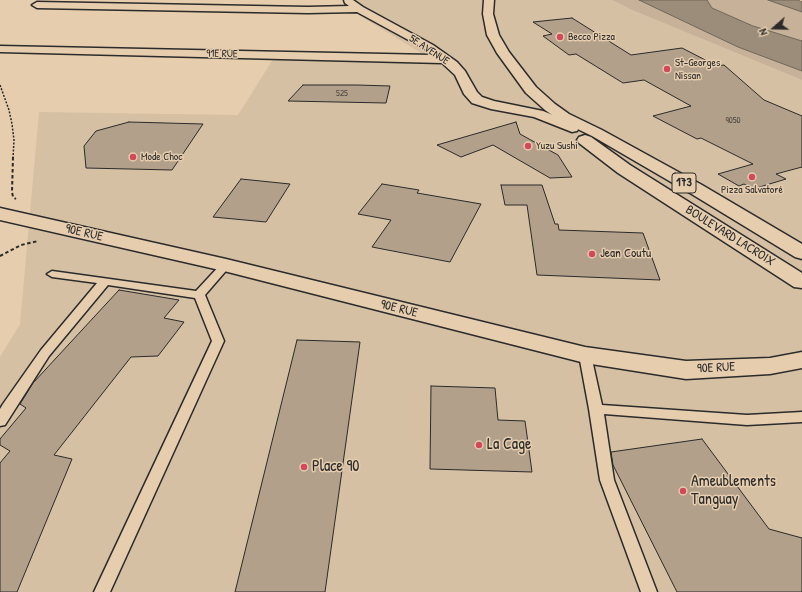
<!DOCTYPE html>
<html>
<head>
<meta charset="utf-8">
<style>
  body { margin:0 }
  #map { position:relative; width:802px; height:592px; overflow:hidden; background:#e6cdae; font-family:"Patrick Hand",sans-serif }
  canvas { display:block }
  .north { position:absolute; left:754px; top:8px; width:40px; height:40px; -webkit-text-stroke:3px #e6cdae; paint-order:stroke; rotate:250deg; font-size:11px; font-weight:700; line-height:16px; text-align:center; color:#2b2b2b }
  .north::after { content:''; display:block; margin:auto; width:14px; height:18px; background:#2b2b2b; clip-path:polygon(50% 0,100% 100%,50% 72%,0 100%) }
</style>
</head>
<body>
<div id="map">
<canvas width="802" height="592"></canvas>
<div class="north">N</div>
</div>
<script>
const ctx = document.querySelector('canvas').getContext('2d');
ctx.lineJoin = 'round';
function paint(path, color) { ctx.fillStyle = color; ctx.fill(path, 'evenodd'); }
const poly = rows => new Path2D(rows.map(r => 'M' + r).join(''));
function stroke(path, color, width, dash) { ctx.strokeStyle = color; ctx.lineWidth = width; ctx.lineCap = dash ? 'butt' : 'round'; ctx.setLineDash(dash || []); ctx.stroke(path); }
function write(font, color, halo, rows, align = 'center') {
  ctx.font = font + ' "Patrick Hand",sans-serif'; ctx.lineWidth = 3; ctx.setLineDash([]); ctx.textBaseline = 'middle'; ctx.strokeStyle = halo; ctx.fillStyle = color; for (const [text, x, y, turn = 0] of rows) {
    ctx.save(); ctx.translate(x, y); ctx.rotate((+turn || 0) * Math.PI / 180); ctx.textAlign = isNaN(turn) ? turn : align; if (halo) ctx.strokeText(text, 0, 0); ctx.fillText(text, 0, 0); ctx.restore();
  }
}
paint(poly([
  [343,0,612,0,632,10,802,80,802,592,0,592,0,357,20,324,39,112,238,115,275,56,381,58,421,53,354,12]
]), '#d6c0a3');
paint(poly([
  [612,0,639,0,692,25,802,71,802,80,632,10],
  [707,0,769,0,802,12,802,41,753,26,712,8]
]), '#c7b299');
const water = poly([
  [639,0,707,0,712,8,753,26,802,41,802,71,738,47,639,0],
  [768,0,798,0,802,2,802,12,768,0]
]);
paint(water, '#9c8d7a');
stroke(water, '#6f665a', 1);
const building = poly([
  [572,18,631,55,682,48,717,66,724,65,764,100,802,116,802,167,776,174,786,179,753,189,744,184,739,186,718,174,753,164,701,138,697,139,653,116,691,106,644,80,623,83,576,54,569,55,543,36,552,34,533,22,572,18],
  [303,85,357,85,390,86,386,103,288,101,303,85],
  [129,122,203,124,172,170,86,168,84,146,96,131,129,122],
  [516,122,520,134,558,155,572,177,550,178,493,145,461,157,437,145,516,122],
  [241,179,290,184,266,222,213,217,241,179],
  [382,184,419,190,417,193,481,204,450,262,372,247,391,220,358,214,382,184],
  [501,185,542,185,555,224,558,224,559,230,643,233,660,280,537,275,527,205,505,205,501,185],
  [119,290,179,300,164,318,184,322,158,356,131,357,54,455,72,459,17,592,0,592,0,463,10,451,0,445,0,439,26,408,20,404,33,383,119,290],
  [297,340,360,342,325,592,235,592,297,340],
  [431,386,495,388,498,420,525,421,532,472,430,469,431,386],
  [702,439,769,529,802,538,802,592,677,592,613,465,611,452,702,439]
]);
paint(building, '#b2a08a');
stroke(building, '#2b2b2b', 1);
const lane = poly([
  [226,262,231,265,205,295,224,341,110,592,94,592,212,341,195,298,108,285,49,356,5,425,0,426,0,409,3,404,41,350,97,283,52,277,47,274,52,271,196,291,222,263,226,262],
  [585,351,589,352,591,355,602,405,747,415,802,412,802,422,747,425,604,414,614,480,657,592,641,592,600,480,589,409,579,355,581,352,585,351]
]);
const street = poly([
  [344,0,353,0,363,7,433,45,457,62,465,71,477,92,482,97,494,101,543,111,577,125,579,128,577,131,572,132,534,117,491,109,472,103,464,94,455,75,442,63,0,52,0,46,432,55,425,49,357,12,308,13,37,8,32,5,37,2,308,7,349,6,345,3,344,0]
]);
const secondary = poly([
  [0,208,226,259,585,347,686,361,770,358,802,352,802,368,770,374,686,379,585,363,224,271,0,220,0,208]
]);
const primary = poly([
  [484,0,494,0,493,14,499,35,509,52,536,87,555,104,569,114,602,130,702,185,802,244,802,259,795,257,690,193,592,136,559,120,545,110,526,93,497,53,487,35,483,14,484,0],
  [585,135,591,137,630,165,802,273,802,288,794,287,618,173,579,143,577,140,579,137,585,135]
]);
stroke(lane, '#2b2b2b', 3);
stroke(street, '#2b2b2b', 3);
stroke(secondary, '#2b2b2b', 3);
stroke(primary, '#2b2b2b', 3);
stroke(poly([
  [0,85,9,110,12,124,14,140,13,158]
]), '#2b2b2b', 1.5, [2, 1.5]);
stroke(poly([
  [13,157,12,192,13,197,16,199],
  [0,256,21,245,38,241]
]), '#2b2b2b', 2, [3.5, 2.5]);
paint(lane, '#e6cdae');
paint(street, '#e6cdae');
paint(secondary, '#e6cdae');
paint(primary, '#e6cdae');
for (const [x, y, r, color] of [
  [560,37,4,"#d1495b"],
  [667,69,4,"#d1495b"],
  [528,146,4,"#d1495b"],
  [133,157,4,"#d1495b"],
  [752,177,4,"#d1495b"],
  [592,254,4,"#d1495b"],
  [479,445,4,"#d1495b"],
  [304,467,4,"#d1495b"],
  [683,491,4,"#d1495b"]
]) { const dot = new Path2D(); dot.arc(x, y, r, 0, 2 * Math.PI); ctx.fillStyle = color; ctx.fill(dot); stroke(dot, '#e6cdae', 1.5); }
write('9px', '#4d4843', null, [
  ["525",342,94],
  ["9050",733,121]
]);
write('11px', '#2b2b2b', '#e6cdae', [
  ["Becco Pizza",568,37],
  ["St-Georges",675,63],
  ["Nissan",675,76],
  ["Yuzu Sushi",536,146],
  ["Mode Choc",141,157],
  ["Pizza Salvatoré",752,190,"center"]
], 'left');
write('11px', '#2b2b2b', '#e6cdae', [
  ["5E AVENUE",429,50,33],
  ["91E RUE",222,54,1]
]);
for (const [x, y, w] of [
  [684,183,24]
]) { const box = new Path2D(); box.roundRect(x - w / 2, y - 10, w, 20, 3); ctx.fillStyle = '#e6cdae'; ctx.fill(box); stroke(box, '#2b2b2b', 1); }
write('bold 12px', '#2b2b2b', null, [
  ["173",684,183]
]);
write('13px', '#2b2b2b', '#e6cdae', [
  ["90E RUE",84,233,13],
  ["BOULEVARD LACROIX",730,236,32],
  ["90E RUE",399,309,14],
  ["90E RUE",716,368,-3]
]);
write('13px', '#2b2b2b', '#e6cdae', [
  ["Jean Coutu",600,254]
], 'left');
write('16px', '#2b2b2b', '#e6cdae', [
  ["La Cage",487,445],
  ["Place 90",312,467],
  ["Ameublements",691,482],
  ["Tanguay",691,500]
], 'left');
</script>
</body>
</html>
